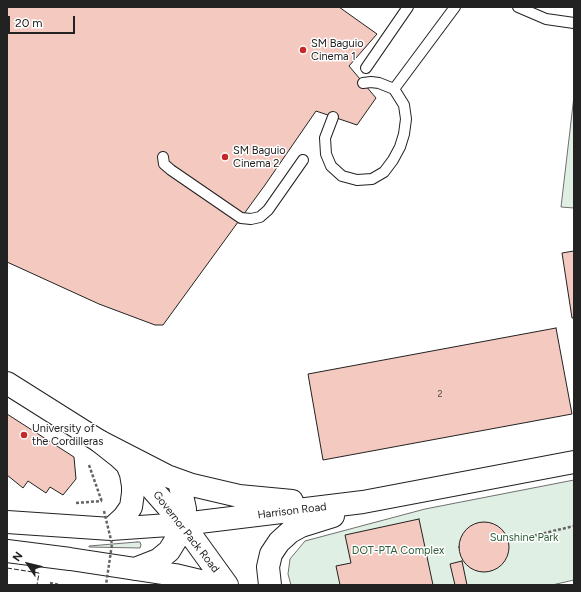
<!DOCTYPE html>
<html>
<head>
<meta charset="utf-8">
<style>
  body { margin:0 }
  #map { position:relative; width:581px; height:592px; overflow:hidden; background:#fff; font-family:Figtree,sans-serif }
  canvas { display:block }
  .frame { position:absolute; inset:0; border:8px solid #222; pointer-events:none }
  .north { position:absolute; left:8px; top:544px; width:40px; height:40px; -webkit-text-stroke:3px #fff; paint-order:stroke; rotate:305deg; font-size:11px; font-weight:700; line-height:16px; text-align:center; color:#222 }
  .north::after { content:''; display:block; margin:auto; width:14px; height:18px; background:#222; clip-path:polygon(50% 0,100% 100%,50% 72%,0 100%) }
  .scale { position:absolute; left:8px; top:16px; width:67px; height:18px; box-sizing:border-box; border:2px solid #222; border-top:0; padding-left:5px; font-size:12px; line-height:14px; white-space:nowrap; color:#222; -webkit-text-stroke:3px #fff; paint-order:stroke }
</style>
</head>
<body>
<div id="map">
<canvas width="581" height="592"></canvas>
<div class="frame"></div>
<div class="north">N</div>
<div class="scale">20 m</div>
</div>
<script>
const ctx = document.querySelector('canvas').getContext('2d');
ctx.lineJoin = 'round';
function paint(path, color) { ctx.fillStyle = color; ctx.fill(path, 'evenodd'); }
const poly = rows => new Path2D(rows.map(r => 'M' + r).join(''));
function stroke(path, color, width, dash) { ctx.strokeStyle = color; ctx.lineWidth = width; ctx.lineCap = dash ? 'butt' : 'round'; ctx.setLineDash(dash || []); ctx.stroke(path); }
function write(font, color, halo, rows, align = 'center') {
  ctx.font = font + ' Figtree,sans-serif'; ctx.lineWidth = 3; ctx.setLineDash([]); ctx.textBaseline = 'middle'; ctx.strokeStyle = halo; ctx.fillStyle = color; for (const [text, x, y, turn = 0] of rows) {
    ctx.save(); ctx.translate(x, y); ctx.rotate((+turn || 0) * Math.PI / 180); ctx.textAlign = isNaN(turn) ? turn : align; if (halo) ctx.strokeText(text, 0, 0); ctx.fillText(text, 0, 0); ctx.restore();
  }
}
const green = poly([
  [574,96,574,208,561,207,574,96],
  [574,480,574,580,552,585,291,585,288,574,290,559,305,541,425,509,574,480],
  [137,542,140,542,141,545,140,548,89,547,89,546,137,542]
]);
paint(green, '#e0efe3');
stroke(green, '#6f6f6f', 1);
const building = poly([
  [7,7,339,7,377,34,349,66,376,98,357,125,316,111,265,185,163,325,155,325,99,304,7,262,7,7],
  [574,251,574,318,572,318,562,253,574,251],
  [556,328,572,414,323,460,308,374,556,328],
  [7,414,74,457,76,479,63,495,50,487,46,493,28,481,23,488,7,475,7,414],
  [419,519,433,585,340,585,336,566,351,563,345,535,419,519],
  '459 547a25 25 0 1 1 50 0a25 25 0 1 1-50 0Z',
  [462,561,467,585,455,585,450,564,462,561]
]);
paint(building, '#f3c9c0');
stroke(building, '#222', 1);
const lane = poly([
  [518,7,546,19,574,23],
  [366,68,408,7],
  [394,89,455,7],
  [333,117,325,138,326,154,331,166,342,176,357,180,372,179,384,172,393,160,400,147,404,134,406,119,404,105,394,89,379,83,371,82,363,83],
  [163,157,164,164,171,170,241,218,251,219,260,217,268,210,303,160]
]);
const secondary = poly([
  [7,383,99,441,118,456,146,482,183,524]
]);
const highway = poly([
  [99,441,167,476,192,485,239,496,292,501],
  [7,522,111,529,183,524,363,502,574,462],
  [183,524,227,585],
  [111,529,124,517,131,507,133,493,133,486,131,474,127,464],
  [7,551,70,559,175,575,200,581,212,585],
  [135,569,158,560,169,551,177,538,183,524,185,509,179,481],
  [270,585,268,567,271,554,279,542,290,532,301,526,333,516]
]);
stroke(lane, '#222', 12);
stroke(secondary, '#222', 24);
stroke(highway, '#222', 24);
stroke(poly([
  [89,465,102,502],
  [76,503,102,501],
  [524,538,574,526],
  [50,583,60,585]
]), '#646464', 2.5, [3, 2]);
stroke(lane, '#fff', 10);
stroke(secondary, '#fff', 22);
stroke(highway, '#fff', 22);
stroke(poly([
  [104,511,112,544,106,585]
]), '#646464', 2.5, [3, 2]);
stroke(poly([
  [7,568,39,573,37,585]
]), '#222', 1, [5, 2]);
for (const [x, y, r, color] of [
  [303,50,4,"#c62828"],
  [225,157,4,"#c62828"],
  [24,435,4,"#c62828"]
]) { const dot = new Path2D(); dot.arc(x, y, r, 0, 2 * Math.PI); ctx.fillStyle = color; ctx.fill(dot); stroke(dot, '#fff', 1.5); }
write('9px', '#564c4a', null, [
  ["2",440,394]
]);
write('11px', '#222', '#fff', [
  ["SM Baguio",311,44],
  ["Cinema 1",311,57],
  ["SM Baguio",233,151],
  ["Cinema 2",233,164],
  ["University of",32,429],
  ["the Cordilleras",32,442]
], 'left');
write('11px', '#222', '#fff', [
  ["Harrison Road",292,511,-7],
  ["Governor Pack Road",186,532,52]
]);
write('11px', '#2f5e38', '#fff', [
  ["Sunshine Park",524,538],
  ["DOT-PTA Complex",398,551]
]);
</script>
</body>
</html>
